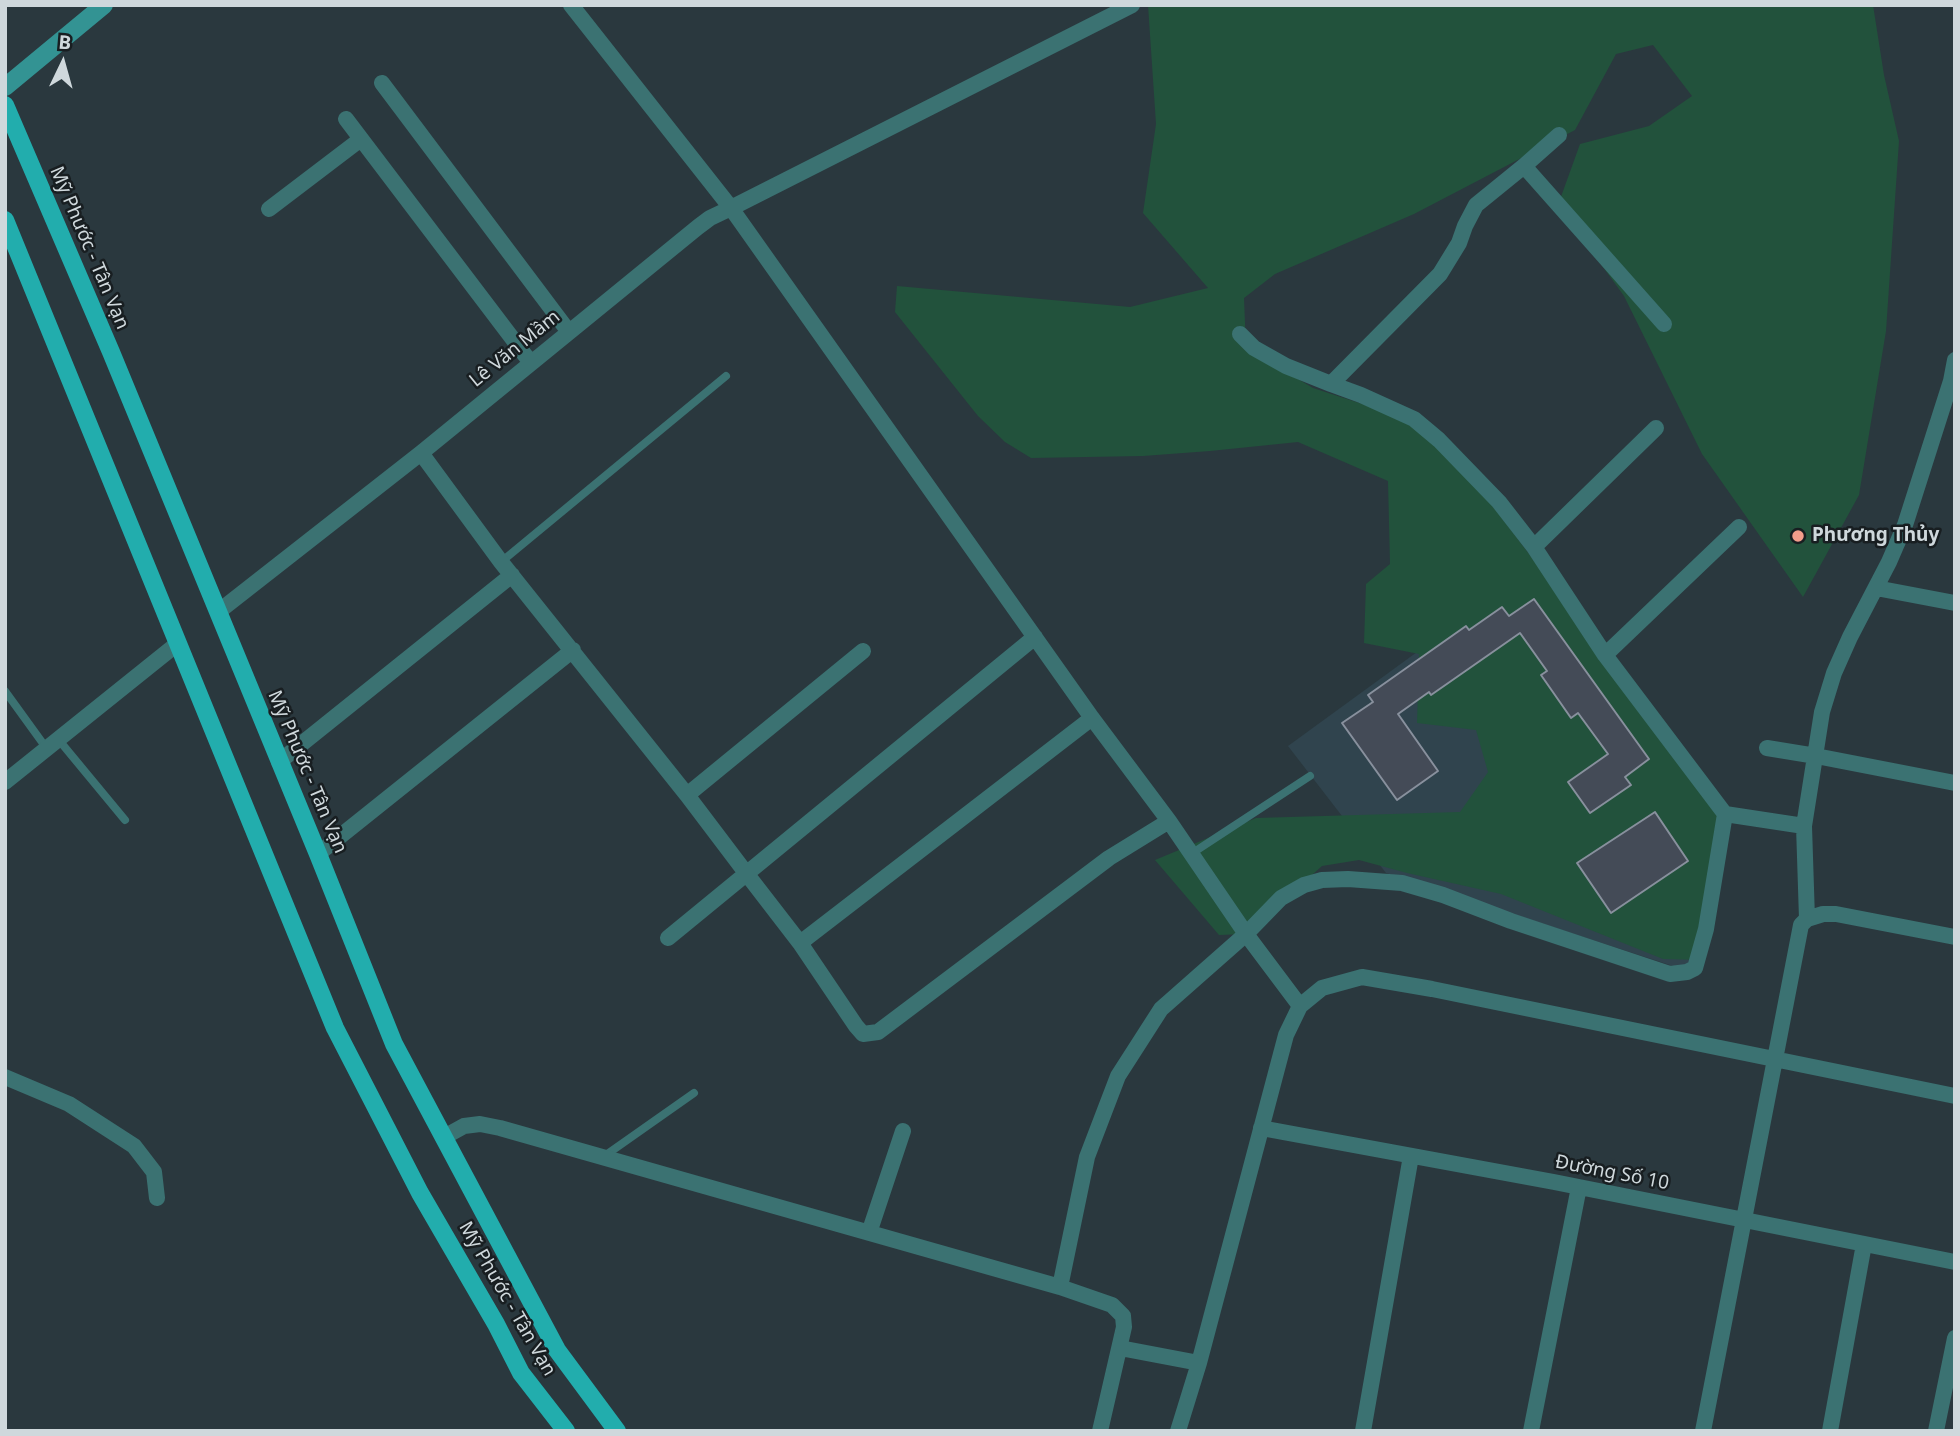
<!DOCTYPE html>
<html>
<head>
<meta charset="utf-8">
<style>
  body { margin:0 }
  #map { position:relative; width:1960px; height:1436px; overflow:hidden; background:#2a383e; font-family:"Noto Sans",sans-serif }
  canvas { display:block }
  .frame { position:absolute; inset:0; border:7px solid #cfd8dc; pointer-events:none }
  .north { position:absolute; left:28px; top:28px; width:70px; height:70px; -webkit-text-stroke:5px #181e21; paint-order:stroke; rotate:5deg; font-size:19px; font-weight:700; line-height:28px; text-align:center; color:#cfd8dc }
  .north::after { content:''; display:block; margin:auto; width:24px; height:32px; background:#cfd8dc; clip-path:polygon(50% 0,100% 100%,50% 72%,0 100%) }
</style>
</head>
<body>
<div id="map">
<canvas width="1960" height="1436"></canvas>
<div class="frame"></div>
<div class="north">B</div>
</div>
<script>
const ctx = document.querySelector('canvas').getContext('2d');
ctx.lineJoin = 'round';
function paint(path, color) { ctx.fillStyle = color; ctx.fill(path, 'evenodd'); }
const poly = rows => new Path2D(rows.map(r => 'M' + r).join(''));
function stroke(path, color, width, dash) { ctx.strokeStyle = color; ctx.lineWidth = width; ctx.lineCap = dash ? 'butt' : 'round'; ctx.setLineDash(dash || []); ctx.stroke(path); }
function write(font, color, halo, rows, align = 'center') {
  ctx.font = font + ' "Noto Sans",sans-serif'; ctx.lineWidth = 5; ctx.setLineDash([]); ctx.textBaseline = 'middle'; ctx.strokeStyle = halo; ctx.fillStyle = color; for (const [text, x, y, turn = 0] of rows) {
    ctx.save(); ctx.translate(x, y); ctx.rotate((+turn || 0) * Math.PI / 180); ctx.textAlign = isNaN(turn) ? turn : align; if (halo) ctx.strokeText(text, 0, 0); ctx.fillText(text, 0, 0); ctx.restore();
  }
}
paint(poly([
  [1531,569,1704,812,1690,963,1679,968,1386,873,1288,746]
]), '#30444e');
paint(poly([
  [1148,5,1873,5,1884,75,1899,141,1886,331,1859,495,1803,597,1702,454,1624,296,1558,205,1580,144,1649,126,1692,96,1653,45,1616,54,1575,130,1414,214,1275,274,1244,298,1246,348,1313,388,1424,424,1477,485,1725,814,1702,960,1663,959,1501,894,1407,873,1359,860,1322,866,1246,934,1219,935,1155,860,1256,818,1460,812,1488,772,1476,730,1417,723,1419,654,1364,643,1366,584,1390,564,1388,481,1298,442,1210,451,1143,456,1031,458,1005,442,978,416,895,312,897,286,1130,307,1208,288,1143,213,1156,124]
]), '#22523c');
const building = poly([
  [1534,599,1649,759,1625,777,1631,785,1590,813,1568,782,1608,754,1578,713,1571,718,1541,675,1547,671,1520,633,1431,695,1429,692,1398,714,1438,771,1397,800,1342,723,1373,702,1368,695,1466,626,1469,630,1502,607,1509,616,1534,599],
  [1655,812,1688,861,1611,913,1577,863,1655,812]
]);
paint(building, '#444b57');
stroke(building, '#88909d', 2);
stroke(poly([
  [501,562,726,376],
  [5,691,47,749],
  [58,739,125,820],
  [1191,854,1310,776],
  [603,1157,694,1093]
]), '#3b7272', 8);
stroke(poly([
  [571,5,731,208,1132,5],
  [382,83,569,332],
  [346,119,531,363],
  [1559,135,1524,166,1476,205,1465,226,1459,243,1440,274,1331,384,1361,395,1414,419,1439,440,1499,502,1534,547,1605,655,1725,814,1804,826],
  [1524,166,1664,324],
  [269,209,361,139],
  [1240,334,1254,348,1286,366,1331,384],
  [421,453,501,562,687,795,746,873,800,943,856,1026,863,1034,878,1032,1109,858,1169,821],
  [1534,547,1656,428],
  [1876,588,1955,603],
  [218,612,421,453,698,227,710,218,731,208,1092,718,1169,821,1246,934,1300,1006],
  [1605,655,1739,527],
  [1767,748,1816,756,1955,783],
  [279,762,512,575],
  [5,782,177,644],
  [687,795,863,651],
  [318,854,573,650],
  [1807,919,1804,826,1822,712,1834,673,1850,637,1889,562,1905,525,1951,381,1955,360],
  [668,938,1035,637],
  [800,943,1092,718],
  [5,1077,69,1104,134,1146,154,1172,157,1198],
  [1261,1128,1554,1182,1955,1262],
  [444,1137,464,1126,480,1124,500,1128,1060,1287,1112,1305,1123,1316,1124,1327,1100,1431],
  [869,1233,903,1131],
  [1060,1287,1087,1157,1118,1076,1161,1009,1246,934,1281,898,1304,885,1322,880,1348,879,1402,883,1443,895,1511,921,1670,974,1687,972,1695,968,1706,929,1725,814],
  [1120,1348,1199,1363],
  [1178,1431,1199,1363,1286,1035,1300,1006,1322,988,1362,977,1432,989,1955,1096],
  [1363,1431,1411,1156],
  [1531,1431,1579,1187],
  [1703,1431,1801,925,1807,919,1823,914,1836,914,1955,937],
  [1830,1431,1864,1244],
  [1936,1431,1955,1338]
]), '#3b7272', 16);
stroke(poly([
  [5,87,104,5]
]), '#339393', 18);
stroke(poly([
  [5,105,111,352,318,854,394,1044,557,1350,617,1431],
  [5,220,335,1028,420,1193,496,1324,521,1373,566,1431]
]), '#22adad', 18);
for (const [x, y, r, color] of [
  [1798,536,7,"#f49d8b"]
]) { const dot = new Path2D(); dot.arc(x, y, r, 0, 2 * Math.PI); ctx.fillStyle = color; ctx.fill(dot); stroke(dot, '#181e21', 2.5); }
write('19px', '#cfd8dc', '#181e21', [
  ["Mỹ Phước - Tân Vạn",89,248,67],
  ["Lê Văn Mầm",515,349,-39],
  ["Mỹ Phước - Tân Vạn",307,772,67],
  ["Đường Số 10",1612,1173,11],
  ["Mỹ Phước - Tân Vạn",507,1299,60]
]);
write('bold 19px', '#cfd8dc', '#181e21', [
  ["Phương Thủy",1812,536]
], 'left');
</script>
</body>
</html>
